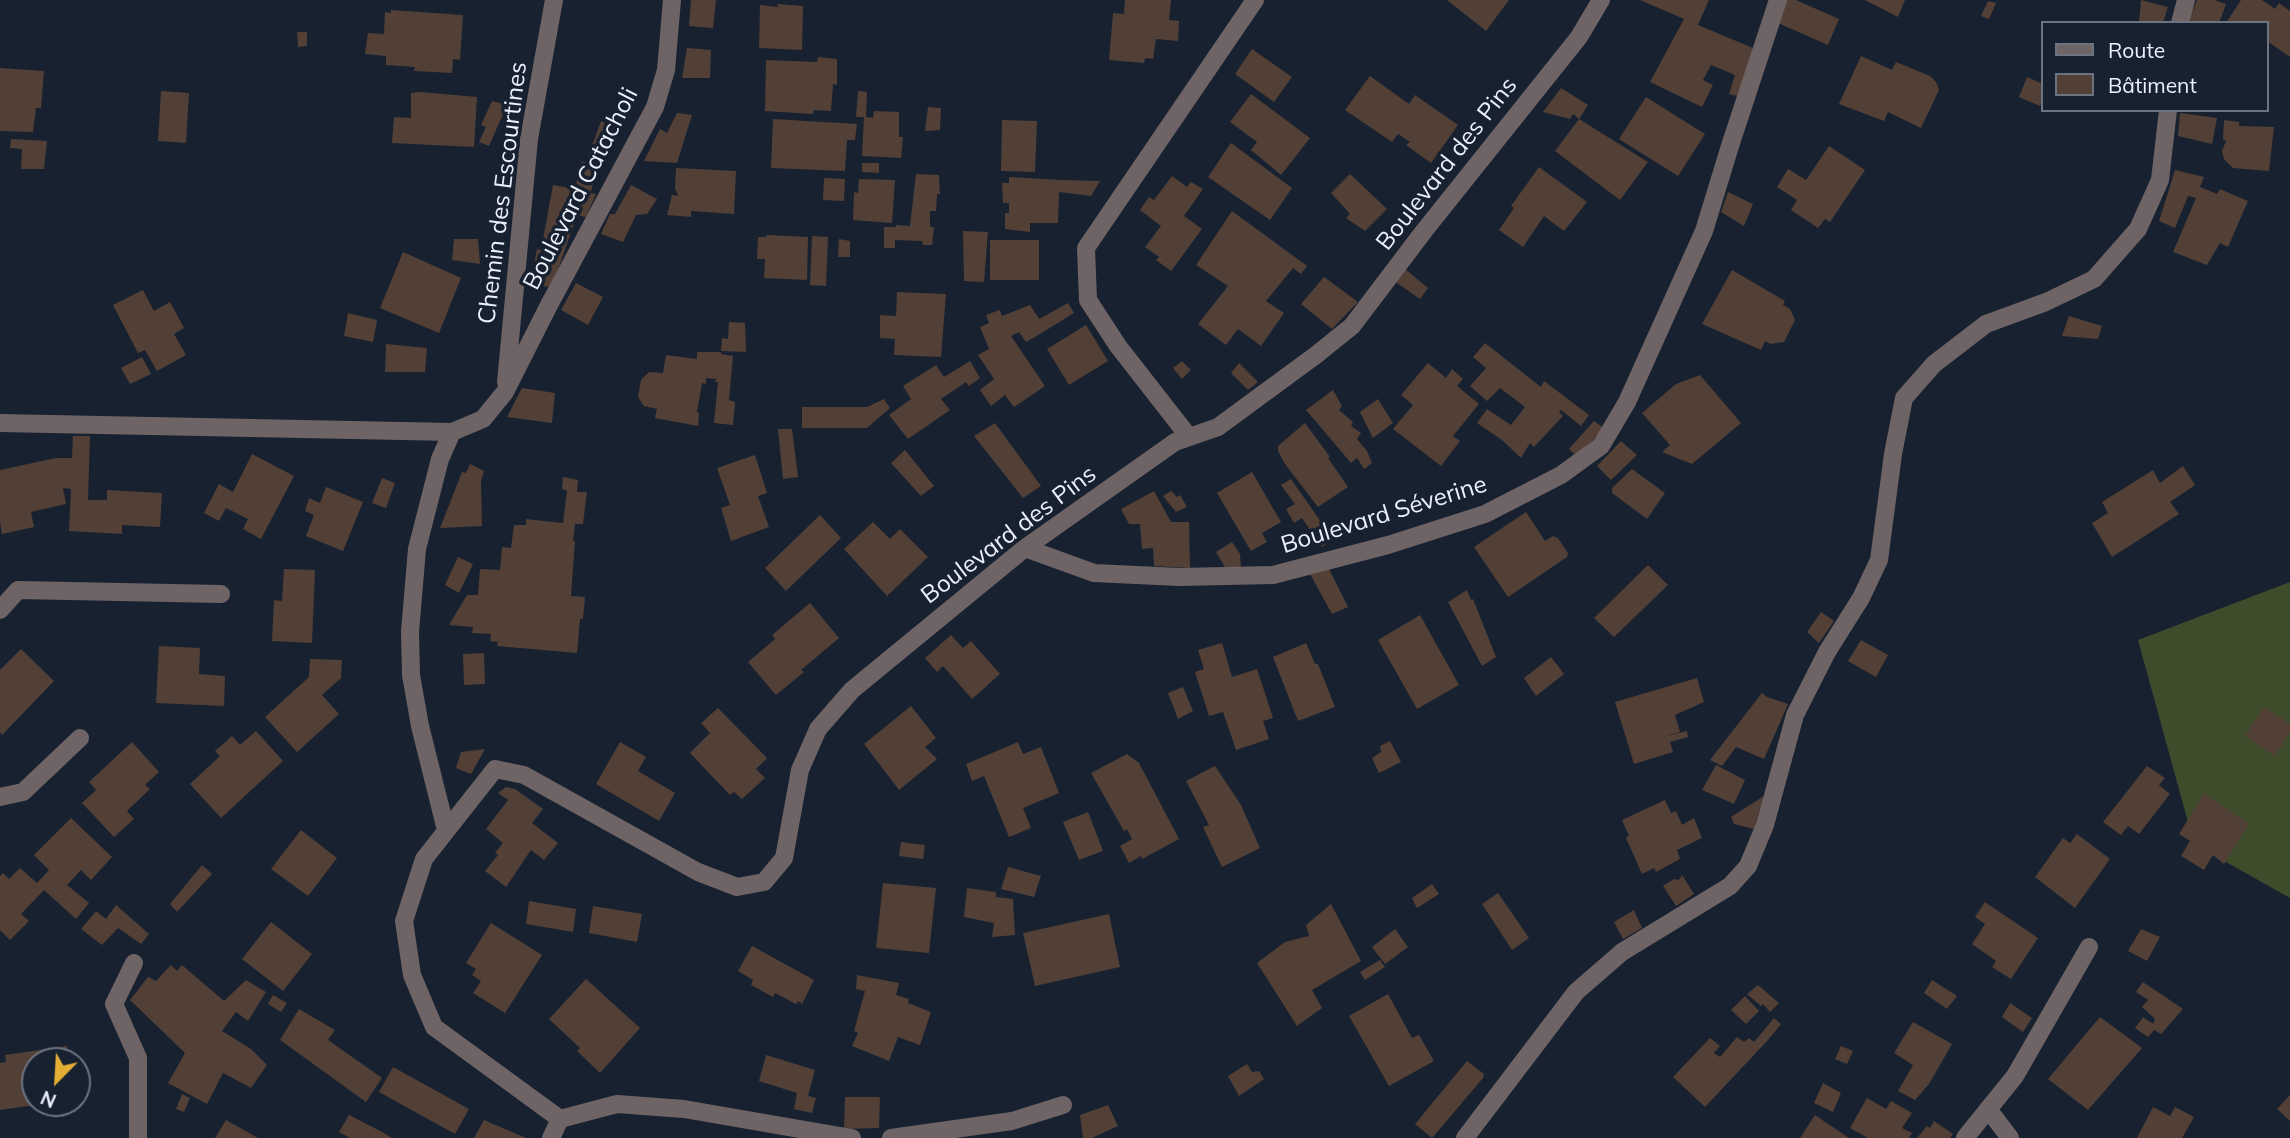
<!DOCTYPE html>
<html>
<head>
<meta charset="utf-8">
<style>
  body { margin:0 }
  #map { position:relative; width:2290px; height:1138px; overflow:hidden; background:#182130; font-family:Mulish,sans-serif }
  canvas { display:block }
  .legend { position:absolute; left:2041px; top:21px; width:228px; height:91px; box-sizing:border-box; background:#182130; border:2px solid #6c7481; margin:0; padding:9px 12px; list-style:none; font-size:21px; color:#ebf1fb }
  .legend li { display:flex; align-items:center; gap:14px; height:35px }
  .legend b { width:35px; border:2px solid #6c7481 }
  .north { position:absolute; left:21px; top:1047px; width:70px; height:70px; box-sizing:border-box; background:#182130; border:2px solid #6c7481; border-radius:50%; rotate:204deg; font-size:19px; font-weight:700; line-height:28px; text-align:center; color:#ebf1fb }
  .north::after { content:''; display:block; margin:auto; width:24px; height:32px; background:#e4ae35; clip-path:polygon(50% 0,100% 100%,50% 72%,0 100%) }
</style>
</head>
<body>
<div id="map">
<canvas width="2290" height="1138"></canvas>
<ul class="legend">
<li><b style="height:9px;background:#6f6465"></b>Route</li>
<li><b style="height:19px;background:#524036"></b>Bâtiment</li>
</ul>
<div class="north">N</div>
</div>
<script>
const ctx = document.querySelector('canvas').getContext('2d');
ctx.lineJoin = 'round';
function paint(path, color) { ctx.fillStyle = color; ctx.fill(path, 'evenodd'); }
const poly = rows => new Path2D(rows.map(r => 'M' + r).join(''));
function stroke(path, color, width, dash) { ctx.strokeStyle = color; ctx.lineWidth = width; ctx.lineCap = dash ? 'butt' : 'round'; ctx.setLineDash(dash || []); ctx.stroke(path); }
function write(font, color, halo, rows, align = 'center') {
  ctx.font = font + ' Mulish,sans-serif'; ctx.lineWidth = 7; ctx.setLineDash([]); ctx.textBaseline = 'middle'; ctx.strokeStyle = halo; ctx.fillStyle = color; for (const [text, x, y, turn = 0] of rows) {
    ctx.save(); ctx.translate(x, y); ctx.rotate((+turn || 0) * Math.PI / 180); ctx.textAlign = isNaN(turn) ? turn : align; if (halo) ctx.strokeText(text, 0, 0); ctx.fillText(text, 0, 0); ctx.restore();
  }
}
paint(poly([
  [2290,582,2290,898,2194,844,2138,640]
]), '#3e4c2b');
paint(poly([
  [691,0,716,0,713,28,689,26],
  [1125,0,1171,0,1169,20,1179,21,1178,41,1156,39,1153,59,1145,58,1144,63,1109,60,1113,13,1124,14],
  [1447,0,1509,0,1486,31],
  [1640,0,1709,0,1698,25,1753,48,1738,96,1729,94,1735,75,1711,65,1703,80,1713,85,1702,107,1650,82,1684,19],
  [1785,0,1796,0,1839,19,1828,45,1778,23],
  [1865,0,1905,0,1898,17],
  [2141,0,2168,7,2163,23,2139,23],
  [2197,0,2214,0,2226,4,2219,23,2188,23],
  [2241,0,2262,0,2275,9,2279,3,2290,11,2290,57,2267,41,2267,23,2226,23],
  [1988,1,1996,3,1989,19,1981,16],
  [777,4,803,6,802,50,759,48,760,5,778,7],
  [391,10,463,15,460,60,453,59,452,73,414,71,415,67,386,65,386,56,365,54,368,33,384,34,385,12,391,13],
  [297,32,307,32,307,46,298,47],
  [687,48,711,50,710,78,682,78],
  [1252,49,1292,77,1274,102,1235,74],
  [1861,56,1892,70,1896,62,1930,76,1936,82,1939,90,1921,128,1888,112,1884,121,1839,104],
  [818,57,837,59,837,85,833,84,831,111,814,110,813,114,765,111,766,60,817,62],
  [0,68,44,71,41,108,36,108,33,132,0,131],
  [1370,76,1409,104,1415,95,1458,125,1431,163,1406,145,1410,142,1398,134,1392,142,1345,110],
  [2027,77,2043,84,2043,99,2040,106,2019,97],
  [1561,88,1588,105,1579,119,1573,114,1570,119,1543,112],
  [161,91,189,93,186,143,158,141],
  [858,91,867,92,866,117,873,118,874,111,899,112,899,137,903,137,901,158,862,156,864,117,856,117],
  [420,92,477,97,474,147,392,143,394,117,411,118,411,93],
  [1251,94,1310,138,1281,175,1251,150,1257,142,1230,122],
  [1646,97,1705,134,1678,176,1619,139],
  [492,101,507,105,489,146,479,142,486,127,481,125],
  [928,107,941,108,940,130,925,131],
  [677,113,692,115,677,163,644,161,660,129,667,133],
  [2180,113,2217,118,2212,144,2178,136],
  [773,119,857,124,855,140,847,140,845,171,771,168],
  [1579,119,1648,162,1620,200,1555,151],
  [1002,120,1037,121,1035,172,1001,171],
  [2224,120,2239,122,2239,126,2274,127,2269,171,2233,168,2224,159,2222,151,2226,141,2223,139],
  [601,121,613,127,598,164,587,160],
  [11,139,47,141,44,169,21,169,22,149,10,148],
  [1231,143,1292,188,1270,220,1208,177],
  [1829,146,1865,170,1830,222,1825,219,1818,228,1791,210,1797,200,1777,187,1788,169,1806,180],
  [582,161,599,166,590,193,596,194,586,217,577,215,552,287,530,285,537,249,541,250,553,185,575,189],
  [862,163,879,163,879,173,862,172],
  [1539,167,1587,202,1564,231,1544,216,1523,247,1499,230,1514,208,1511,206],
  [676,168,736,171,734,214,691,211,691,217,667,215,672,195,678,196,675,188],
  [2175,170,2204,177,2200,187,2217,194,2220,189,2248,201,2228,247,2220,243,2207,265,2173,252,2196,198,2188,196,2175,228,2159,221],
  [916,174,939,175,940,194,937,194,936,211,930,211,930,227,934,227,932,245,923,245,922,241,895,240,895,248,884,248,884,227,896,227,896,225,910,226],
  [1350,174,1387,209,1365,231,1346,218,1350,214,1331,193],
  [1172,176,1187,187,1191,182,1203,189,1184,216,1202,229,1171,271,1156,260,1159,257,1145,247,1161,226,1140,210,1149,197,1154,200],
  [1009,177,1060,180,1100,181,1091,196,1059,192,1058,223,1030,223,1030,232,1005,229,1005,213,1009,213,1009,203,1003,203,1002,183,1009,183],
  [824,178,845,179,844,201,823,200],
  [859,179,895,180,892,223,853,220,854,192,858,193],
  [631,185,657,199,647,214,636,215,623,242,601,234,610,214,615,214],
  [1728,192,1753,204,1744,226,1721,212],
  [1232,211,1307,266,1301,274,1293,268,1266,301,1284,313,1261,346,1238,329,1226,345,1198,324,1228,286,1196,265],
  [963,231,988,232,984,282,964,281],
  [767,235,808,237,807,280,764,278,765,259,757,259,758,237,766,237],
  [812,236,828,237,826,286,810,285],
  [454,239,478,239,480,264,452,260],
  [839,239,850,241,850,257,838,257],
  [990,240,1039,240,1039,280,990,280],
  [403,252,461,278,439,333,380,308],
  [1405,269,1428,288,1420,299,1394,281],
  [1732,270,1785,301,1783,305,1790,309,1795,320,1784,342,1771,344,1765,341,1761,350,1702,324],
  [1324,277,1358,302,1332,329,1301,304],
  [576,283,603,297,588,325,561,310],
  [143,290,154,311,170,302,184,328,174,334,186,355,157,371,145,350,138,353,113,305],
  [897,292,946,294,941,357,894,355,895,339,880,338,880,315,896,316],
  [1068,303,1074,313,1035,337,1026,342,1019,332,1011,336,1045,386,1014,407,1005,395,991,406,980,390,994,379,978,355,989,349,980,327,989,323,986,315,1000,310,1002,316,1030,305,1039,319],
  [348,313,377,320,373,342,344,336],
  [2069,316,2102,326,2098,339,2062,336],
  [729,322,745,323,746,352,721,351,722,338,728,339],
  [1086,325,1108,361,1069,385,1047,349],
  [1485,343,1541,387,1544,381,1589,415,1581,426,1561,410,1559,412,1563,416,1534,447,1530,443,1521,458,1502,440,1477,423,1487,409,1511,425,1525,407,1500,388,1487,401,1470,386,1486,368,1473,357],
  [386,344,427,348,425,372,385,372],
  [697,352,721,352,721,354,733,356,729,400,735,402,733,425,714,423,718,382,715,382,716,379,706,378,706,384,702,383,697,412,699,413,698,426,655,418,657,409,644,406,638,397,641,380,649,372,663,373,666,355,697,359],
  [142,357,151,374,130,384,121,368],
  [970,361,980,378,969,386,966,382,941,399,950,410,908,439,889,415,911,399,903,386,936,365,944,377],
  [1182,361,1191,370,1182,379,1173,368],
  [1239,363,1258,382,1248,390,1231,373],
  [1428,363,1446,378,1452,369,1463,379,1457,386,1479,404,1453,436,1460,441,1441,466,1393,429,1413,405,1401,395],
  [1700,375,1741,423,1692,464,1662,452,1670,445,1642,413,1676,384],
  [522,388,555,393,552,423,507,417],
  [1333,390,1342,406,1339,410,1353,422,1351,426,1361,433,1357,439,1367,451,1372,463,1364,469,1357,458,1351,463,1306,410],
  [884,399,890,408,867,428,802,428,802,407,867,407],
  [1378,399,1393,423,1373,438,1360,412],
  [1594,421,1605,429,1576,456,1569,449],
  [995,423,1041,486,1023,498,974,436],
  [1305,423,1330,457,1328,458,1348,487,1318,507,1285,464,1278,451,1278,446],
  [778,429,792,429,798,477,783,479],
  [73,436,90,436,88,500,107,500,107,490,162,493,160,527,122,525,122,534,69,531,71,489,63,488,66,504,31,512,34,527,2,534,0,522,0,470,56,458,72,458],
  [1621,441,1637,455,1611,480,1597,466],
  [905,450,934,486,921,496,891,463],
  [252,454,294,476,261,539,243,529,248,519,226,508,219,521,204,513,219,484,233,492],
  [755,455,767,493,758,496,769,527,731,541,721,508,730,505,717,468],
  [470,464,484,471,481,481,482,526,440,528,462,472,466,473],
  [2183,466,2195,485,2170,502,2179,514,2112,557,2092,523,2108,513,2102,502,2153,470,2160,483],
  [1632,469,1665,493,1647,519,1612,493,1612,488],
  [1252,472,1281,522,1262,533,1267,542,1251,551,1217,493],
  [563,477,578,480,577,492,587,492,583,524,575,524,573,541,575,541,571,596,585,597,583,619,580,619,577,653,497,646,498,642,490,641,491,634,472,633,473,627,449,625,467,595,478,595,480,569,500,570,502,547,511,548,514,525,526,525,526,519,563,523,567,491,562,489],
  [382,478,395,483,386,508,372,503],
  [1291,479,1333,539,1322,547,1302,518,1294,523,1286,509,1295,504,1281,485],
  [326,487,363,502,343,551,306,536,314,515,305,511,309,498,320,503],
  [1154,491,1171,522,1189,522,1190,568,1154,566,1153,548,1142,549,1140,524,1129,524,1121,509],
  [1171,491,1177,497,1180,495,1187,507,1176,512,1163,496],
  [1526,512,1545,541,1553,536,1558,538,1568,553,1567,557,1508,597,1474,547],
  [820,515,841,538,786,591,765,568],
  [873,522,890,539,900,529,928,557,887,596,844,549],
  [1232,542,1240,554,1241,568,1226,569,1216,552],
  [458,557,473,564,459,593,445,585],
  [1648,565,1668,585,1614,637,1594,618],
  [284,569,315,570,312,643,272,641,274,600,282,601],
  [1329,569,1348,607,1332,614,1310,574],
  [1467,590,1471,600,1473,599,1496,657,1482,666,1448,602],
  [810,603,839,638,801,670,804,672,776,695,748,662,775,639,772,635],
  [1821,612,1834,621,1819,643,1807,632],
  [1420,615,1459,685,1417,709,1378,640],
  [951,635,963,648,971,641,1000,674,972,699,943,666,937,672,925,658],
  [1861,640,1888,655,1876,677,1848,661],
  [1222,643,1232,677,1257,669,1273,718,1263,721,1269,739,1236,750,1223,712,1209,716,1195,672,1204,669,1198,650],
  [1306,643,1315,664,1318,664,1335,707,1298,721,1273,657],
  [159,646,200,648,199,674,225,676,224,706,156,703],
  [21,649,54,681,2,735,0,732,0,670],
  [484,653,485,684,464,685,463,654],
  [1551,657,1564,674,1536,696,1524,678],
  [310,659,342,660,341,678,322,695,339,714,297,752,265,717,309,677],
  [1697,678,1704,702,1675,715,1680,732,1663,737,1687,731,1688,737,1670,742,1673,752,1634,764,1615,702],
  [1183,687,1193,711,1178,719,1168,693],
  [1762,693,1767,697,1788,704,1764,759,1736,747,1722,766,1710,760],
  [911,706,936,738,925,747,937,759,899,790,864,744],
  [2264,707,2290,724,2290,732,2275,756,2245,736],
  [718,708,767,758,756,769,765,778,742,799,734,792,730,795,690,753,710,733,701,723],
  [256,731,283,761,221,818,190,784,220,756,215,751,232,736,240,745],
  [1390,741,1401,762,1379,773,1372,758,1381,752,1380,746],
  [132,742,159,772,145,785,150,789,127,811,134,819,114,837,82,803,96,790,89,782],
  [620,742,646,757,638,771,675,793,659,821,596,784],
  [1018,742,1023,754,1041,747,1059,793,1023,808,1031,828,1009,837,984,776,972,781,966,764],
  [485,749,471,774,456,768,461,752],
  [1127,754,1139,763,1179,839,1142,859,1141,856,1129,863,1120,846,1132,839,1127,829,1124,831,1091,773],
  [1716,765,1745,780,1734,804,1702,790],
  [1215,766,1241,805,1260,848,1222,867,1203,827,1209,825,1186,781],
  [2147,766,2165,778,2159,785,2170,794,2139,834,2128,826,2121,835,2103,822],
  [506,787,515,789,543,809,532,823,558,843,544,860,531,850,506,887,485,871,498,855,495,853,503,843,486,829,508,800,498,793],
  [2204,793,2249,824,2224,864,2213,855,2204,870,2181,856,2190,841,2179,834],
  [1764,796,1754,829,1734,824,1731,817],
  [1665,800,1671,813,1676,811,1682,825,1694,818,1702,838,1677,850,1680,859,1656,872,1654,868,1642,874,1626,838,1629,836,1622,820],
  [1088,812,1103,851,1079,860,1063,822],
  [71,818,112,857,91,880,81,870,67,885,89,903,76,919,44,890,21,914,29,921,10,940,0,930,0,876,3,873,9,879,20,868,37,883,49,870,34,855],
  [301,830,337,858,308,896,271,869],
  [2077,834,2110,859,2075,908,2035,877,2063,838,2070,843],
  [901,842,925,845,923,859,899,856],
  [202,865,212,874,177,912,170,904],
  [1008,867,1041,876,1034,897,1001,889],
  [1682,875,1694,894,1676,906,1663,886,1674,879,1679,880],
  [883,883,936,888,929,953,876,948],
  [1432,884,1439,894,1417,908,1412,898],
  [967,888,996,892,996,897,1013,899,1015,935,992,937,994,923,964,917],
  [1498,893,1529,938,1512,950,1482,904],
  [529,901,576,909,573,932,526,924],
  [1985,902,2038,938,2011,979,1992,967,1996,961,1972,944,1985,924,1975,917],
  [1331,904,1361,961,1312,990,1322,1008,1297,1026,1257,963,1285,942,1309,936,1306,925],
  [116,905,149,934,141,944,118,928,102,945,81,929,96,911,106,919],
  [593,906,642,914,637,942,589,933],
  [1634,910,1642,928,1623,939,1614,922],
  [1109,914,1120,967,1035,986,1023,933],
  [271,922,312,954,283,991,242,959],
  [491,923,542,955,505,1013,473,993,481,981,472,975,476,969,466,963],
  [1395,929,1408,947,1385,964,1372,947],
  [2141,929,2160,937,2147,961,2128,951],
  [752,946,814,980,802,1004,798,1001,796,1004,775,993,773,997,751,985,753,980,738,971],
  [1380,960,1385,967,1365,980,1360,972],
  [171,965,177,971,182,965,224,1001,246,980,266,992,248,1021,236,1012,222,1031,251,1049,267,1065,251,1088,223,1073,207,1104,168,1083,185,1053,130,1000,148,977,156,981],
  [857,975,899,983,896,995,909,999,908,1003,931,1012,920,1045,898,1037,889,1061,852,1046,858,1033,854,1031,865,991,856,989],
  [586,979,640,1028,600,1073,577,1051,580,1048,549,1019],
  [1932,980,1957,996,1947,1009,1924,993],
  [2143,982,2183,1009,2161,1034,2154,1030,2148,1037,2135,1028,2143,1017,2153,1024,2155,1019,2142,1007,2148,1000,2136,992],
  [1758,985,1779,1003,1770,1012,1763,1004,1761,1006,1747,994],
  [1388,994,1412,1038,1419,1035,1434,1061,1389,1086,1349,1016],
  [273,995,287,1003,281,1012,268,1004],
  [1745,996,1759,1011,1746,1024,1731,1010],
  [2010,1003,2032,1018,2023,1032,2002,1017],
  [299,1009,335,1030,328,1040,382,1078,366,1102,280,1040],
  [2100,1017,2142,1048,2088,1110,2048,1079],
  [1774,1018,1781,1024,1768,1040,1705,1107,1673,1077,1710,1038,1720,1046,1714,1053,1720,1057,1737,1037,1744,1042,1749,1038,1754,1042],
  [1913,1022,1952,1044,1929,1084,1915,1100,1898,1091,1913,1065,1894,1053],
  [67,1046,70,1061,35,1061,35,1105,0,1110,0,1063,6,1062,5,1055],
  [1841,1046,1853,1051,1847,1064,1835,1059],
  [766,1055,815,1070,808,1096,816,1098,812,1113,794,1109,797,1093,759,1081],
  [1467,1061,1484,1074,1483,1078,1432,1138,1415,1124],
  [1247,1064,1252,1072,1259,1071,1264,1079,1239,1096,1228,1076],
  [393,1067,469,1109,455,1134,379,1092],
  [1823,1083,1841,1093,1833,1112,1814,1103],
  [182,1094,190,1098,184,1112,176,1109],
  [2290,1095,2290,1121,2277,1109],
  [845,1097,880,1097,879,1128,844,1129],
  [1867,1098,1886,1109,1891,1101,1912,1113,1902,1128,1912,1133,1909,1138,1868,1138,1850,1128],
  [1108,1105,1118,1126,1092,1138,1083,1138,1080,1115],
  [2153,1107,2170,1116,2175,1107,2194,1117,2182,1138,2137,1138],
  [349,1115,384,1133,392,1138,350,1138,339,1132],
  [1815,1115,1849,1138,1800,1138],
  [226,1120,258,1138,215,1138],
  [484,1120,526,1138,474,1138],
  [1934,1121,1953,1134,1950,1138,1917,1138,1927,1126,1930,1128]
]), '#524036');
stroke(poly([
  [2180,23,2186,0],
  [506,382,529,139,554,0],
  [0,423,452,432],
  [1189,437,1118,346,1088,300,1086,248,1255,0],
  [1025,548,1094,573,1179,577,1273,575,1388,545,1485,514,1561,475,1601,446,1627,402,1704,231,1730,146,1778,0],
  [0,610,18,590,221,594],
  [0,797,23,792,80,738],
  [446,830,420,726,411,675,410,632,417,549,440,459,452,432,483,419,505,392,548,307,655,107,666,70,672,0],
  [134,963,114,1004,138,1058,138,1138],
  [1988,1109,2010,1138],
  [560,1119,617,1104,684,1109,852,1138],
  [551,1138,560,1119,434,1027,412,975,404,921,424,859,495,769,524,775,698,872,737,887,764,882,784,858,800,770,818,729,852,690,1025,548,1175,442,1218,427,1316,355,1352,326,1424,231,1579,37,1601,0],
  [891,1138,1012,1121,1063,1105],
  [1465,1138,1576,992,1622,952,1730,886,1748,866,1765,825,1795,715,1827,652,1861,598,1879,560,1893,454,1904,398,1934,364,1986,324,2046,302,2094,279,2138,229,2160,180,2168,110],
  [1965,1138,2015,1076,2089,947]
]), '#6f6465', 18);
write('24px', '#ebf1fb', '#182130', [
  ["Boulevard des Pins",1447,164,-52],
  ["Boulevard Catacholi",581,189,-63],
  ["Chemin des Escourtines",503,193,-83],
  ["Boulevard Séverine",1384,515,-17],
  ["Boulevard des Pins",1009,535,-37]
]);
</script>
</body>
</html>
